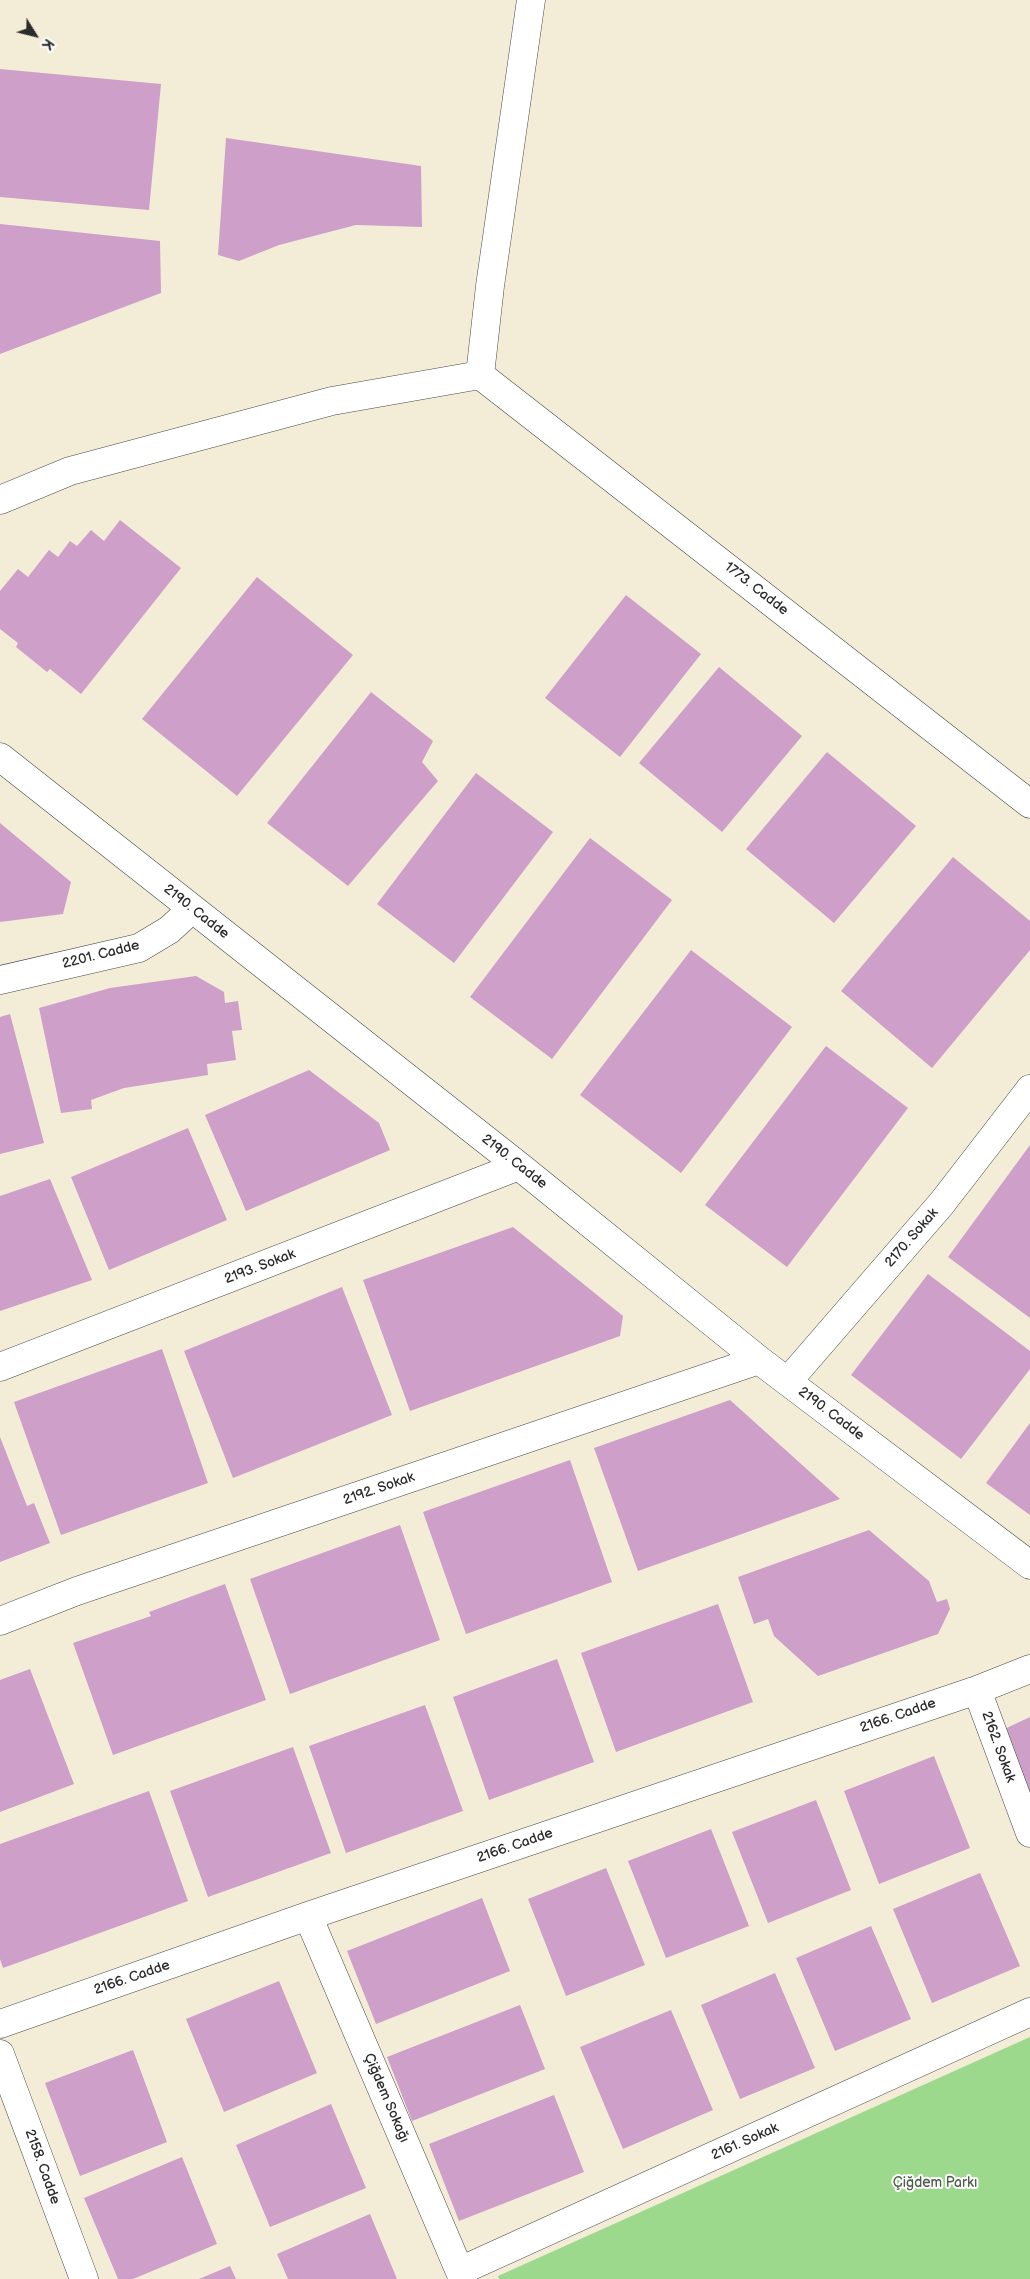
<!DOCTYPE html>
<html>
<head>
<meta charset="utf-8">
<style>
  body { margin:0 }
  #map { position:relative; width:1030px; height:2279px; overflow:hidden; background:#f3edd8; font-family:"Balsamiq Sans",sans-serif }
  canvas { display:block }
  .north { position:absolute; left:10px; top:10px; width:50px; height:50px; -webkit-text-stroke:4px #fff; paint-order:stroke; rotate:126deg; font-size:14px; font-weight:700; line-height:20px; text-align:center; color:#2b2b2b }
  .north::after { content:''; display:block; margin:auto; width:18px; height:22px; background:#2b2b2b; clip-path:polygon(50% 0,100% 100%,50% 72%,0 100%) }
</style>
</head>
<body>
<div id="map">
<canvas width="1030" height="2279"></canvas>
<div class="north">K</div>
</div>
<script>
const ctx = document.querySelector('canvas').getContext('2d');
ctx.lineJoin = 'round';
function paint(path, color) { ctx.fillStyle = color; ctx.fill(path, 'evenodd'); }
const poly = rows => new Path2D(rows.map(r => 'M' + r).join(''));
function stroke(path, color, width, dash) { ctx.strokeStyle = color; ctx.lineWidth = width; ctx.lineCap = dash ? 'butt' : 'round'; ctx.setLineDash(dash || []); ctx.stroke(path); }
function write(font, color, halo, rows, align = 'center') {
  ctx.font = font + ' "Balsamiq Sans",sans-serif'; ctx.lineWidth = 4; ctx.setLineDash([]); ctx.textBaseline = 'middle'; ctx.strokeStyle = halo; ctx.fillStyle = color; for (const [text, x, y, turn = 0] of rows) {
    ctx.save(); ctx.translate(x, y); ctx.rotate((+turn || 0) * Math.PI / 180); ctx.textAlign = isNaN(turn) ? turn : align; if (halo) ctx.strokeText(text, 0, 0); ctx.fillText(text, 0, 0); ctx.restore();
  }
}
paint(poly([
  [1030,2037,1030,2279,499,2279,498,2276]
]), '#9dd98d');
paint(poly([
  [0,69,161,84,149,210,0,197],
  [226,138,421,166,422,227,356,225,279,245,239,261,218,255],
  [0,224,160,241,161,293,0,354],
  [120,520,181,568,81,694,50,669,47,672,16,647,18,643,0,629,0,591,18,569,28,577,49,550,58,557,70,541,77,546,91,530,104,541],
  [257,577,353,655,237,796,142,719],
  [626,595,701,654,620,757,545,698],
  [719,667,802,736,722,832,639,763],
  [371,692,433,741,422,762,438,781,348,886,267,823],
  [827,752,916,826,834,923,746,849],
  [476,773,553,832,454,963,377,904],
  [0,823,71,882,63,914,0,922],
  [590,838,672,900,552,1059,470,997],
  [953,857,1030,921,1030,950,932,1068,841,991],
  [691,950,792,1027,681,1173,580,1095],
  [196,976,224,992,225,1003,238,1001,242,1030,232,1031,236,1060,207,1064,208,1075,124,1088,91,1100,92,1109,61,1113,39,1008,110,988],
  [10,1014,44,1143,0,1154,0,1017],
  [826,1046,908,1108,787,1267,705,1205],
  [309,1070,379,1123,390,1150,246,1211,205,1115],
  [188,1128,227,1220,109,1270,71,1177],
  [1030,1145,1030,1318,948,1257],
  [50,1179,92,1280,0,1311,0,1196],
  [513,1227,623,1316,620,1336,410,1411,363,1280],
  [928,1274,1030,1351,1030,1369,961,1459,851,1375],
  [342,1287,392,1415,233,1478,184,1351],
  [162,1349,208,1483,61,1535,14,1402],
  [730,1400,840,1499,638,1571,594,1448],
  [1030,1423,1030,1515,986,1483],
  [0,1437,27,1506,34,1503,50,1543,0,1562],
  [570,1460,612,1582,466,1634,423,1512],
  [400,1525,440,1640,290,1694,250,1579],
  [869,1530,929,1581,937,1602,947,1599,950,1609,938,1634,818,1676,774,1636,768,1619,754,1624,738,1577],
  [225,1584,266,1700,113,1755,73,1643,151,1616,149,1612],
  [718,1604,753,1702,616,1752,581,1653],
  [557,1659,594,1762,489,1800,453,1697],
  [30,1669,74,1784,0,1812,0,1680],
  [425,1705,463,1811,346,1853,309,1746],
  [1030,1717,1030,1804,998,1732],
  [293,1747,331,1853,208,1897,170,1791],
  [934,1756,970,1848,879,1884,844,1791],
  [149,1791,188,1901,3,1968,0,1959,0,1844],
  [816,1800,851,1890,768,1923,732,1832],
  [711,1829,749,1926,666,1958,628,1861],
  [606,1868,645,1965,566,1996,528,1899],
  [980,1873,1020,1966,932,2003,893,1909],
  [482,1898,510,1971,376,2024,347,1951],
  [871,1926,911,2019,835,2051,796,1958],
  [775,1973,815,2068,740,2099,701,2005],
  [279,1981,317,2073,224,2112,186,2019],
  [520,2005,545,2069,412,2121,387,2057],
  [671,2010,713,2110,623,2149,580,2047],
  [133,2050,167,2142,80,2176,45,2083],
  [554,2095,584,2172,459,2221,429,2144],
  [331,2104,366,2188,270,2227,236,2145],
  [182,2157,217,2244,133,2279,118,2279,84,2198],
  [370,2214,397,2279,288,2279,277,2254],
  [230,2266,236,2279,199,2279]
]), '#cd9fc9');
const minor = poly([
  [480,375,1030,804],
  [0,500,70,471,332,401,480,375,490,286,531,0],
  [0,757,519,1166,759,1360,1030,1565],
  [0,980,139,948,169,930,192,909],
  [0,1367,519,1166],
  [788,1381,942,1203,1030,1089],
  [0,1621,77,1591,759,1360],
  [977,1690,1030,1833],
  [308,1916,463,2279],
  [0,2024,308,1916,977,1690,1030,1669],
  [0,2054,84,2279],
  [460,2271,1030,2012]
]);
stroke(minor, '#494845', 29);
stroke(minor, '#fff', 28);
write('14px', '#2b2b2b', '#fff', [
  ["1773. Cadde",756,589,38],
  ["2190. Cadde",196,912,38],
  ["2201. Cadde",101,955,-14],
  ["2190. Cadde",514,1162,38],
  ["2170. Sokak",912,1238,-49],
  ["2193. Sokak",260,1267,-21],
  ["2190. Cadde",831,1414,37],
  ["2192. Sokak",379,1489,-19],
  ["2166. Cadde",898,1716,-19],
  ["2162. Sokak",998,1747,70],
  ["2166. Cadde",515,1846,-19],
  ["2166. Cadde",132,1978,-19],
  ["Çiğdem Sokağı",386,2098,67],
  ["2161. Sokak",745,2142,-24],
  ["2158. Cadde",42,2167,70]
]);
write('14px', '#4d5f48', '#fff', [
  ["Çiğdem Parkı",935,2183]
]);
</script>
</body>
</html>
